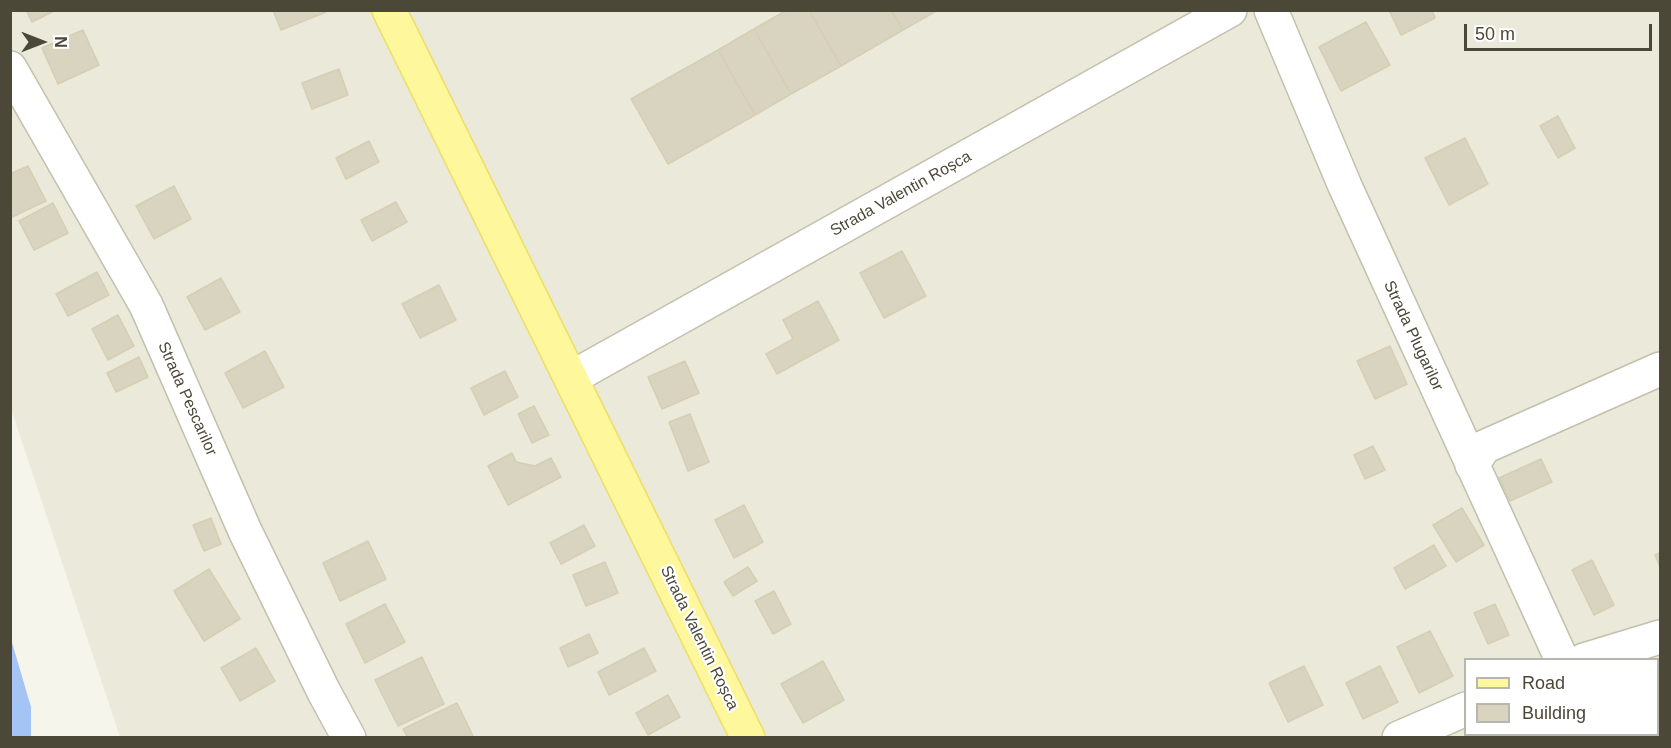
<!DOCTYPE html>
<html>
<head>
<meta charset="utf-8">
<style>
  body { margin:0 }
  #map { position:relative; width:1671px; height:748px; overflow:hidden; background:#f6f5eb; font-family:Helvetica,sans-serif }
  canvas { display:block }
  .frame { position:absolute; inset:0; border:12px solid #4c4838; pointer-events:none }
  .legend { position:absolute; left:1464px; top:658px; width:195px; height:78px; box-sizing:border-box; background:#fff; border:2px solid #b7b6af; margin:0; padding:8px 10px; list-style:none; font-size:18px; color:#4c4838 }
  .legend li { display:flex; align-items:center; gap:12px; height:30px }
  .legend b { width:30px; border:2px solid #b7b6af }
  .north { position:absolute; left:12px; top:12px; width:60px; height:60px; -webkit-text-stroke:4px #fff; paint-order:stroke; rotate:90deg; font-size:16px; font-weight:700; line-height:24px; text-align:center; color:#4c4838 }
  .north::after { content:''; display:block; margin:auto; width:21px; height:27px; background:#4c4838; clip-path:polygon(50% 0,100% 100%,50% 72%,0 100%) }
  .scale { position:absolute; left:1464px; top:24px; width:188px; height:27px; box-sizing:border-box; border:3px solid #4c4838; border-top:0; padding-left:8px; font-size:18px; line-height:21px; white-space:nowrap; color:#4c4838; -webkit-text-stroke:4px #fff; paint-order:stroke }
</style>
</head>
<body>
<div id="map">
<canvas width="1671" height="748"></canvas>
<div class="frame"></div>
<ul class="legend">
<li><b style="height:8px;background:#fff79c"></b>Road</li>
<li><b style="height:16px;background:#d9d4c0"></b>Building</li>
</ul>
<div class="north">N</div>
<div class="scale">50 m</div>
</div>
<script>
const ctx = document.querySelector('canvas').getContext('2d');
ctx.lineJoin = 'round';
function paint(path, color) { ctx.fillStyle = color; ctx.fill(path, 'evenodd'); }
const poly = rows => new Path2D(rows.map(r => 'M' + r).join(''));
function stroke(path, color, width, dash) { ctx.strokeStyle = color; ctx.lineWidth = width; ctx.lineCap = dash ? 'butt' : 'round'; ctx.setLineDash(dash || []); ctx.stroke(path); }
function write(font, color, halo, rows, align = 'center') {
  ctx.font = font + ' Helvetica,sans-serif'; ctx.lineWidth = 4.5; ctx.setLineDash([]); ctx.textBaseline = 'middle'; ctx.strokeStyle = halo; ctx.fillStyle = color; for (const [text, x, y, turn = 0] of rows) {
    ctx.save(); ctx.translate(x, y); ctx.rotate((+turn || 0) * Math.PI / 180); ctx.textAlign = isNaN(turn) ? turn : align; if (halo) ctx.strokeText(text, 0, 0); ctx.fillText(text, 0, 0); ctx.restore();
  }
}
paint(poly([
  [10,11,1660,11,1660,737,120,737,11,409],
  [1466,660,1658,660,1658,734,1466,734]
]), '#ebe9d9');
paint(poly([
  [11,639,31,707,31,737,11,737]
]), '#a5c4f6');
const building = poly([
  [26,10,56,10,32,22,26,10],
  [273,10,326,10,326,12,281,30,273,10],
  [787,10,809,10,841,66,791,94,754,29,787,10],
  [809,10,891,10,903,30,841,66,809,10],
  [891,10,938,10,903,30,891,10],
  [1389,10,1432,10,1435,18,1401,35,1389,10],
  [1366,22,1390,65,1341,91,1319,47,1366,22],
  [754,29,791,94,755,115,718,50,754,29],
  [83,30,99,65,58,84,42,48,83,30],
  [718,50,755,115,668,164,631,99,718,50],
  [339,69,348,95,312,109,302,83,339,69],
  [1558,116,1575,148,1558,158,1540,126,1558,116],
  [1465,138,1488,184,1449,205,1425,158,1465,138],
  [369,141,379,162,346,179,336,158,369,141],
  [28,166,46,201,12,217,10,214,10,174,28,166],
  [174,186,191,219,154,239,136,206,174,186],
  [396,202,407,222,372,241,361,220,396,202],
  [53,203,68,233,34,250,19,221,53,203],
  [902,251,926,296,884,318,860,273,902,251],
  [97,272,109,295,68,316,56,294,97,272],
  [221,278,240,312,205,330,187,297,221,278],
  [439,285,456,320,420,338,402,304,439,285],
  [818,301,839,340,777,374,766,354,793,339,783,320,818,301],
  [118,315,134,346,108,360,92,329,118,315],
  [1390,346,1407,384,1375,399,1357,361,1390,346],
  [265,351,284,387,243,408,225,373,265,351],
  [139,357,148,377,116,392,107,373,139,357],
  [685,361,699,393,662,409,648,377,685,361],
  [505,371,518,397,484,415,471,388,505,371],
  [534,406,549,435,532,443,518,414,534,406],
  [690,414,709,462,688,471,669,422,690,414],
  [1373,446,1385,470,1365,479,1354,455,1373,446],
  [512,453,516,462,535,466,551,458,561,477,508,505,488,466,512,453],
  [1541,459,1552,482,1510,501,1499,478,1541,459],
  [744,505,763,542,734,558,715,520,744,505],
  [1462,508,1484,545,1456,562,1433,525,1462,508],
  [211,518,221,544,204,551,193,525,211,518],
  [584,525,595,546,561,564,550,543,584,525],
  [368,541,386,579,340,601,323,563,368,541],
  [1434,545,1446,566,1405,589,1394,568,1434,545],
  [1660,553,1660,567,1655,555,1660,553],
  [1592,560,1614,605,1594,615,1572,570,1592,560],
  [605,562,618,593,586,606,573,575,605,562],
  [748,567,757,581,733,596,724,582,748,567],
  [209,569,240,619,204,641,174,591,209,569],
  [774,591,791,624,773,634,755,601,774,591],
  [385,604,405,642,365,663,346,624,385,604],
  [1495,604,1509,635,1488,644,1474,613,1495,604],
  [1430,631,1453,676,1419,693,1397,647,1430,631],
  [589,634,598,653,568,667,560,648,589,634],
  [256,648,275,681,240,701,221,668,256,648],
  [644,648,656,671,609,695,598,672,644,648],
  [422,657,444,704,398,726,375,680,422,657],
  [823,661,844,700,803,723,781,684,823,661],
  [1304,666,1323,705,1288,722,1269,683,1304,666],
  [1380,666,1398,702,1363,719,1346,683,1380,666],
  [668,695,680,717,648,735,636,713,668,695],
  [457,703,474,738,408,738,403,729,457,703],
  [1512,734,1546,734,1546,735,1538,738,1513,738,1512,734]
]);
paint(building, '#d9d4c0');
stroke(building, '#d5ceb2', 1.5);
const minor = poly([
  [1271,10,1345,186,1562,660],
  [10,68,146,305,245,531,324,692,349,738],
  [571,378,1230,10],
  [1472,465,1484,447,1660,369],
  [1584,660,1660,637],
  [1599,734,1600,738],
  [1399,738,1466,709]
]);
const major = poly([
  [389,10,748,738]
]);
stroke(minor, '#c3c0ad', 36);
stroke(major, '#ecdf64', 36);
stroke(minor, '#fff', 33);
stroke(major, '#fff79c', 33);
write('16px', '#4c4838', '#fff', [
  ["Strada Valentin Roșca",901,194,-29],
  ["Strada Plugarilor",1413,336,65],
  ["Strada Pescarilor",187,399,66],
  ["Strada Valentin Roșca",699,638,64]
]);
</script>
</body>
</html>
